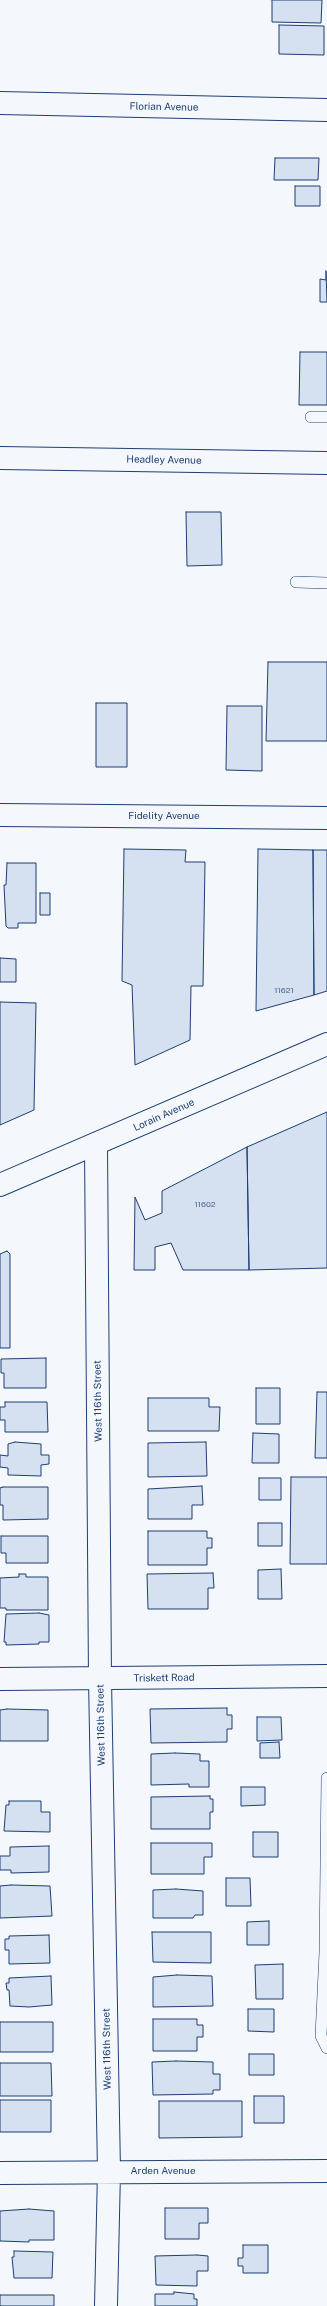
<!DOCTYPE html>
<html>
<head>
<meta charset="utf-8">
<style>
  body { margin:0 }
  canvas { display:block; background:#f4f7fb }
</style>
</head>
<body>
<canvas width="327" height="2306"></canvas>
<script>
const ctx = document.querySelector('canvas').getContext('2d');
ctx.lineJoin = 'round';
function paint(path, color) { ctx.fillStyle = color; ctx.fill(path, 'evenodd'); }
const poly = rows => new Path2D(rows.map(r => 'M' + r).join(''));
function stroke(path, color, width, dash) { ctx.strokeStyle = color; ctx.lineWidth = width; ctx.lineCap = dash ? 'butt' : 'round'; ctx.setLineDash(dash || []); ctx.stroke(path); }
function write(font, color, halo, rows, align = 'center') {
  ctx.font = font + ' "Public Sans",sans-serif'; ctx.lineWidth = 3; ctx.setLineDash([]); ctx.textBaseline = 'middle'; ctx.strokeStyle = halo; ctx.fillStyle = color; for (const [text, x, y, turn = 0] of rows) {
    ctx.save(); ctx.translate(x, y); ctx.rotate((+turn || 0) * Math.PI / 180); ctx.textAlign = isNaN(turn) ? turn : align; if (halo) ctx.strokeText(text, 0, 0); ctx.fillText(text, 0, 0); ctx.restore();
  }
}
const building = poly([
  [272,0,322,0,321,23,272,22,272,0],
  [279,25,324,26,324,55,279,54,279,25],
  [275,158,319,158,318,180,274,180,275,158],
  [295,186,320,186,320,206,295,206,295,186],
  [326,271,327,302,320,302,320,279,326,280,326,271],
  [300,352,327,352,327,405,299,405,300,352],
  [186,512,221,512,222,565,187,566,186,512],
  [268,662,327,662,327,741,266,741,268,662],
  [96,703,127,703,127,767,96,767,96,703],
  [227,706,262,706,262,771,226,770,227,706],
  [124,849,186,850,185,862,205,862,203,986,191,986,190,1040,135,1065,132,985,122,981,124,849],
  [258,849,313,850,314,995,256,1011,258,849],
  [313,850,327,850,327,991,314,995,313,850],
  [7,863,36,863,36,923,18,923,18,928,8,928,6,926,4,885,6,885,7,863],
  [40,893,50,893,50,915,40,915,40,893],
  [0,958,16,959,16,982,0,982,0,958],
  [0,1002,36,1003,34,1110,0,1125,0,1002],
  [327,1112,327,1268,249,1270,247,1147,327,1112],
  [247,1147,249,1270,183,1270,171,1243,155,1247,155,1270,134,1270,135,1197,145,1220,162,1213,162,1191,247,1147],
  [7,1251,10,1254,10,1348,0,1348,0,1254,7,1251],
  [46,1358,46,1388,4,1388,4,1373,1,1373,1,1359,46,1358],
  [256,1388,280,1388,280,1424,256,1424,256,1388],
  [317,1392,327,1392,327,1458,315,1458,317,1392],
  [148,1398,209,1398,209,1407,220,1407,219,1431,148,1431,148,1398],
  [5,1402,47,1402,48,1432,5,1432,5,1420,0,1420,0,1407,5,1407,5,1402],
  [253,1433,279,1434,279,1463,252,1463,253,1433],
  [15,1442,41,1444,41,1455,49,1455,49,1464,41,1465,41,1476,8,1475,8,1468,0,1467,0,1455,8,1456,8,1444,15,1442],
  [206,1442,207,1476,148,1477,148,1443,206,1442],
  [291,1477,327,1477,327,1564,290,1564,291,1477],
  [259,1478,281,1478,281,1500,259,1500,259,1478],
  [202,1486,203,1505,192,1505,192,1519,148,1519,148,1489,202,1486],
  [3,1487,48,1487,48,1519,3,1520,3,1505,0,1505,0,1488,3,1487],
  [258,1523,282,1523,282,1546,258,1546,258,1523],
  [148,1531,207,1531,207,1538,212,1538,212,1548,207,1548,207,1565,148,1565,148,1531],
  [1,1536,48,1536,48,1563,6,1563,6,1553,1,1553,1,1536],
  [281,1569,282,1599,258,1599,258,1570,281,1569],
  [213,1573,214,1588,208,1588,208,1609,148,1609,147,1574,213,1573],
  [19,1574,26,1574,26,1577,48,1577,48,1610,6,1610,6,1608,0,1608,0,1578,19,1577,19,1574],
  [39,1613,49,1615,49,1642,39,1642,39,1644,6,1645,6,1642,4,1642,6,1614,39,1613],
  [227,1708,227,1715,232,1715,232,1729,227,1729,227,1742,151,1743,150,1709,227,1708],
  [7,1709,48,1710,48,1741,0,1741,0,1710,7,1709],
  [257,1717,281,1717,282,1740,257,1741,257,1717],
  [279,1742,280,1758,260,1758,260,1743,279,1742],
  [175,1753,200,1754,200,1761,209,1761,209,1787,189,1787,189,1784,151,1785,151,1754,175,1753],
  [241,1787,265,1787,265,1805,241,1806,241,1787],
  [210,1796,210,1799,213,1799,213,1812,210,1812,210,1829,151,1829,151,1797,210,1796],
  [9,1801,41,1801,41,1812,50,1812,50,1832,4,1831,6,1805,9,1805,9,1801],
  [253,1832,278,1832,278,1857,253,1857,253,1832],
  [151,1843,212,1843,212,1857,204,1857,204,1874,151,1874,151,1843],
  [49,1846,49,1872,11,1873,11,1870,0,1870,0,1856,10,1856,10,1847,49,1846],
  [226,1878,250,1878,251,1906,226,1906,226,1878],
  [11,1885,50,1886,52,1916,0,1918,0,1886,11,1885],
  [176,1889,203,1891,203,1915,195,1915,193,1918,153,1918,153,1890,176,1889],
  [269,1921,269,1945,247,1945,247,1922,269,1921],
  [152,1932,211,1932,211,1963,153,1962,152,1932],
  [49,1935,50,1963,9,1964,9,1950,5,1950,5,1939,9,1939,9,1936,49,1935],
  [283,1964,283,1999,256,1999,255,1965,283,1964],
  [177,1975,212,1976,213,2006,153,2007,153,1977,177,1975],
  [51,1976,52,2005,29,2007,10,2006,9,1990,7,1990,6,1983,9,1983,9,1978,51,1976],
  [248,2009,274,2009,274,2032,248,2031,248,2009],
  [153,2019,197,2019,197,2025,203,2025,203,2037,197,2037,197,2051,153,2051,153,2019],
  [0,2022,53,2022,53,2052,0,2052,0,2022],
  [249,2054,274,2054,274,2075,249,2075,249,2054],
  [176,2061,213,2062,213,2074,220,2074,220,2090,213,2090,213,2094,153,2095,152,2062,176,2061],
  [0,2063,51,2063,52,2096,0,2096,0,2063],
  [254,2096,284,2096,284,2123,254,2123,254,2096],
  [0,2100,51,2100,51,2132,0,2132,0,2100],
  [159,2101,242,2101,242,2137,159,2138,159,2101],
  [165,2208,208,2208,208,2223,199,2223,199,2239,165,2239,165,2208],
  [29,2209,54,2211,54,2240,29,2240,29,2242,0,2241,0,2211,29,2209],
  [243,2245,268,2245,268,2273,243,2273,243,2266,238,2266,238,2258,243,2258,243,2245],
  [14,2251,53,2252,52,2278,14,2278,12,2257,14,2257,14,2251],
  [197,2255,208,2256,208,2271,197,2271,197,2286,156,2285,155,2256,197,2255],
  [174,2292,194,2294,194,2299,197,2299,197,2306,155,2306,155,2294,174,2294,174,2292],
  [0,2295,54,2295,54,2306,0,2306,0,2295]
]);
paint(building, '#d5e0f0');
stroke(building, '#1d3f73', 1);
const lane = poly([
  [311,417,327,417],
  [296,582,327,583],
  [327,1778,325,1952,321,2036,327,2048]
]);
const street = poly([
  [0,103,327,110],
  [0,458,327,463],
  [0,815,327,818],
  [96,1144,100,1679,109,2171,106,2306],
  [0,1679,327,1676],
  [0,2173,327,2171]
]);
const primary = poly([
  [0,1185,327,1044]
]);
stroke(lane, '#1d3f73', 12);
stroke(street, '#1d3f73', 24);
stroke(primary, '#1d3f73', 24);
stroke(lane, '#f4f7fb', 11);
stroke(street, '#f4f7fb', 22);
stroke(primary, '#f4f7fb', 22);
write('8px', '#4b6792', null, [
  ["11621",284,991],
  ["11602",205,1205]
]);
write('10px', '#1d3f73', '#f4f7fb', [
  ["Florian Avenue",164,107,1],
  ["Headley Avenue",164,460,1],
  ["Fidelity Avenue",164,816],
  ["Lorain Avenue",164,1115,-24],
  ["West 116th Street",98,1401,-91],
  ["Triskett Road",164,1678,-1],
  ["West 116th Street",101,1725,-91],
  ["West 116th Street",107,2049,-91],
  ["Arden Avenue",163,2171]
]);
</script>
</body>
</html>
